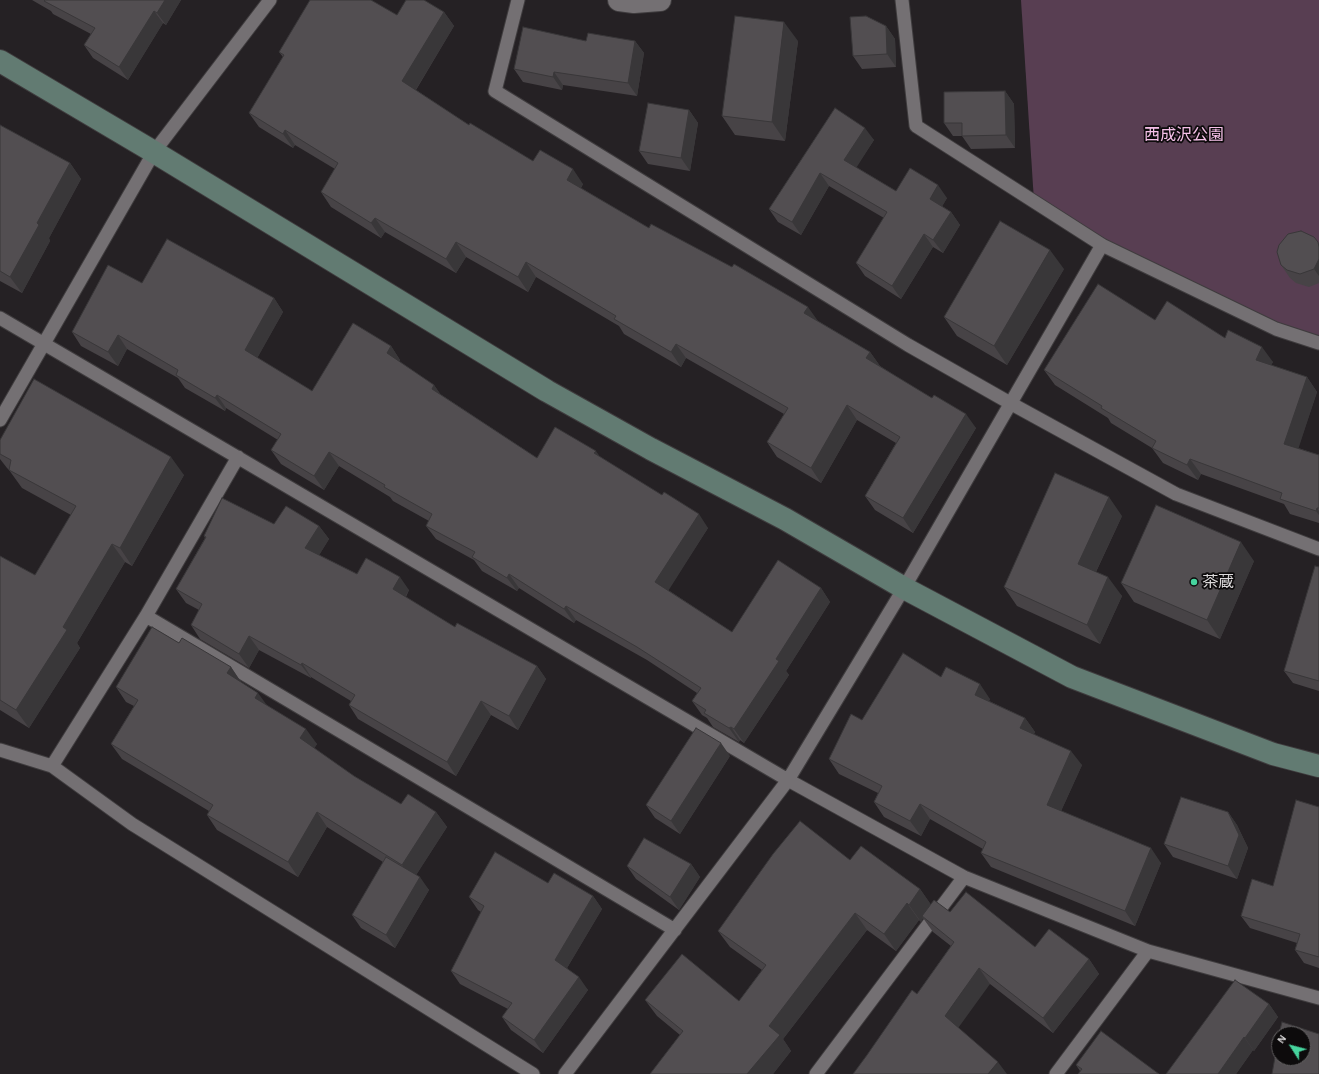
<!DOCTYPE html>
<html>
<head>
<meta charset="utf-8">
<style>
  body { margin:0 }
  #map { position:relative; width:1319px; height:1074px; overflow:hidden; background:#252124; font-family:"Alegreya Sans",sans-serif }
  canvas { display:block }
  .north { position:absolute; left:1271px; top:1026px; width:40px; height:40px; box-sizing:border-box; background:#0d0b0c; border:1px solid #5f5d5e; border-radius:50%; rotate:306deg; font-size:11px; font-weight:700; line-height:16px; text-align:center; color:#dbd9da }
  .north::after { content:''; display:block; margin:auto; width:14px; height:18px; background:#46d49e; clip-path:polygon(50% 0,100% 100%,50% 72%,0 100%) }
</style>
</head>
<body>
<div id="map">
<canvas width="1319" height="1074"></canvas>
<div class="north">N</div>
</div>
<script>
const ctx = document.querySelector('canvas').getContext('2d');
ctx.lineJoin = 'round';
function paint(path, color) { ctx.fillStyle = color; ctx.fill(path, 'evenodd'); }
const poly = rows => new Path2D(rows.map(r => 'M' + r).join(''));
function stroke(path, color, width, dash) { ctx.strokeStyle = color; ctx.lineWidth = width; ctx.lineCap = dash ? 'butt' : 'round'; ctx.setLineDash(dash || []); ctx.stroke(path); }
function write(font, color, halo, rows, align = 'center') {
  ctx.font = font + ' "Alegreya Sans","Noto Sans JP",sans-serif'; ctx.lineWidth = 3.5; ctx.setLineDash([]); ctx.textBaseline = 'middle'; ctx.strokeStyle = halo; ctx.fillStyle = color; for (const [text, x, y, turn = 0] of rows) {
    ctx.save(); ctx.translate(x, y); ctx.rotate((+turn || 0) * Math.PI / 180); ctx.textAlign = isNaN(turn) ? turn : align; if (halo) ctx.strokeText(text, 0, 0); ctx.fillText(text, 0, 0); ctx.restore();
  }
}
paint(poly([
  [1021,0,1319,0,1319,343,1102,245,1034,201]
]), '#583e52');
const lane = poly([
  [518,0,495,91,908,345,1010,403,1176,494,1319,549],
  [902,0,916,126,1102,245,1276,329,1319,343],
  [0,318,788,780,964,877,1148,951,1319,998],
  [0,420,154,152,270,0],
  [146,616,675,930],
  [0,750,52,766,132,824,533,1074],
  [52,766,146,616,238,457],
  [565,1074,788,780,904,588,1102,245],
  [816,1074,964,877],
  [1056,1074,1148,951]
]);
const street = poly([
  [619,0,634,2,660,0]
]);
const secondary = poly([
  [0,61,154,152,547,391,651,449,785,519,904,588,1072,677,1273,754,1319,766]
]);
stroke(lane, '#3f3c3e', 15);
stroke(street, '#3f3c3e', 24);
stroke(secondary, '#3f3c3e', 24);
stroke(lane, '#747073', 13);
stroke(street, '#747073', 22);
stroke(secondary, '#627b72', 22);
paint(poly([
  [32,0,181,0,166,25,163,23,128,80,93,58,84,45,91,34,53,14,51,11],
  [444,12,454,26,416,90,469,125,533,161,583,184,581,188,649,228,818,321,870,352,880,366,976,428,913,533,875,510,865,496,896,443,857,420,821,483,777,457,767,442,784,414,686,358,681,367,624,334,619,326,536,277,528,292,466,257,456,273,385,232,381,238,331,207,321,192,335,169,295,145,293,148,259,127,249,113,283,57,279,52,397,15],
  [886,26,895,39,896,67,862,69,853,56],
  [635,41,644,53,637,96,563,85,562,90,523,82,514,69],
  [798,41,785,141,735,135,722,116],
  [1005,91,1014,104,1015,148,971,149,962,136,953,136,944,123],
  [835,108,874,140,856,167,896,191,947,198,942,206,951,212,960,225,943,253,933,247,901,299,865,276,856,263,884,218,829,186,801,235,778,222,769,209],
  [689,110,698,123,690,171,648,164,639,151],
  [0,125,70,163,81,179,49,238,50,241,22,293,0,281],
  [1319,243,1319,283,1309,287,1296,283,1290,278,1281,265],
  [1064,269,1007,365,957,336,944,317],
  [142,283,274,298,283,312,257,358,309,389,312,391,391,346,400,360,399,362,434,385,440,394,537,458,599,456,708,528,668,590,732,632,821,588,830,602,786,671,789,675,744,743,740,740,739,742,713,727,707,718,702,715,692,701,697,693,647,660,576,620,574,623,519,588,517,591,482,571,474,560,436,539,426,526,429,521,393,501,390,497,339,466,324,490,281,464,271,450,278,440,226,408,225,411,185,388,178,378,127,349,118,366,81,346,72,332],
  [1155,320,1225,338,1273,362,1271,365,1307,377,1317,392,1298,448,1319,455,1319,523,1290,514,1284,504,1201,474,1198,480,1163,463,1152,448,1111,423,1108,418,1055,385,1044,370],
  [0,440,184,475,132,566,125,562,77,643,80,648,29,728,0,710,0,556,35,575,71,515,22,488,9,470,7,468,0,459],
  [1122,516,1096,572,1122,596,1100,644,1017,606,1004,587],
  [274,524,319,526,329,539,319,555,357,574,409,590,406,597,455,627,537,666,546,679,518,730,491,715,456,776,358,719,349,705,351,701,311,677,311,678,259,650,249,668,200,639,191,625,199,610,186,603,176,589,205,538,204,536],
  [1254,561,1220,639,1134,602,1121,583],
  [1319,567,1319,691,1293,683,1284,671],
  [179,643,231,667,241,682,267,706,317,744,314,748,354,776,401,804,436,812,447,827,416,875,429,890,395,948,361,928,352,915,383,862,327,827,298,877,217,830,207,815,209,811,122,759,111,744,134,706,126,702,116,687],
  [941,677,990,699,989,701,1025,718,1035,732,1034,734,1082,765,1061,811,1161,863,1135,926,991,867,981,853,983,849,930,819,921,836,884,817,874,802,878,793,839,774,829,759,862,720],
  [730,756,680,834,655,818,646,805],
  [1319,807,1319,968,1304,963,1295,950,1297,943,1250,928,1241,916,1273,886],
  [1228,812,1237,825,1248,848,1237,879,1173,857,1164,844],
  [850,860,920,889,931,905,950,912,1035,947,1089,959,1099,974,1053,1033,990,984,917,994,951,946,933,932,923,918,921,922,919,920,896,951,867,930,783,1039,791,1051,773,1074,650,1074,680,1035,657,1016,645,1000,739,1001,762,970,730,947,718,931],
  [691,864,700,877,679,910,636,879,627,866],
  [548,883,593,896,602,909,567,968,588,990,543,1053,511,1030,502,1017,508,1009,460,984,451,971,481,912,478,910,469,897],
  [1269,1004,1278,1017,1254,1051,1253,1050,1236,1074,1166,1074],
  [1076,1065,1159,1074,1080,1071]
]), '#474346');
paint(poly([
  [165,0,181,0,166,25,157,13],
  [154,11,163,23,128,80,119,67],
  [444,12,454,26,412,96,402,81],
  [784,22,798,41,785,141,772,122],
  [886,26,895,39,896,67,887,54],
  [635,41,644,53,637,96,628,83],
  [554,72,563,85,562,90,553,77],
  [1005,91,1014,104,1015,148,1006,135],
  [689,110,698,123,690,171,681,158],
  [865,128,874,140,853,173,844,160],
  [285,130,295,145,293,148,283,134],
  [70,163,81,179,49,238,50,241,22,293,10,277,37,223],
  [573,169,583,184,577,195,567,180],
  [820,173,829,186,801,235,792,222],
  [938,185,947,198,939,212,930,199],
  [951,212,960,225,943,253,933,240],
  [375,218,385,232,381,238,371,223],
  [924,234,933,247,901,299,892,286],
  [456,242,466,257,456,273,446,259],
  [1050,250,1064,269,1007,365,994,346],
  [1319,259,1319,276,1314,269],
  [526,262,536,277,528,292,518,277],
  [274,298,283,312,254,364,245,350],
  [808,307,818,321,814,328,804,313],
  [118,335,127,349,118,366,108,352],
  [676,344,686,358,681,367,671,352],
  [391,346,400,360,396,367,387,353],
  [1262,347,1273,362,1266,375,1256,360],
  [870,352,880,366,866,358],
  [1307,377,1317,392,1295,459,1284,444],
  [434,385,444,399,432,389],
  [217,395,226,408,225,411,215,398],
  [847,405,857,420,821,483,811,468],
  [966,414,976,428,913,533,903,518],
  [596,451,605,464,594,453],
  [329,452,339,466,324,490,314,476],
  [171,457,184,475,132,566,120,548],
  [1190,459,1201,474,1198,480,1187,465],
  [1109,497,1122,516,1091,582,1078,564],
  [1317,508,1319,511,1319,515,1316,511],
  [699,514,708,528,665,596,655,582],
  [319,526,329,539,315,562,305,548],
  [1241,542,1254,561,1220,639,1207,620],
  [112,544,125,562,77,643,80,648,29,728,16,710,63,627],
  [509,574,519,588,517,591,507,578],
  [400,577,409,590,402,602,393,589],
  [1108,577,1122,596,1100,644,1087,625],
  [821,588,830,602,786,671,789,675,744,743,734,729,776,659],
  [566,606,576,620,574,623,564,609],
  [249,636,259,650,249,668,239,654],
  [302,663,311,677,311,678,301,665],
  [537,666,546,679,518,730,509,716],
  [231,667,241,682,238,688,227,673],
  [980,684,990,699,985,709,975,695],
  [258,693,269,708,255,698],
  [481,701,491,715,456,776,447,762],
  [1025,718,1035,732,1030,742,1020,728],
  [731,727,740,740,739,742,729,728],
  [306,729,317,744,311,754,300,738],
  [721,743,730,756,680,834,671,821],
  [1071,751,1082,765,1057,820,1047,805],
  [920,804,930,819,921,836,910,821],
  [317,812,327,827,298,877,288,862],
  [436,812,447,827,413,880,402,865],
  [1228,812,1237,825,1248,848,1237,879,1228,866],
  [1151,848,1161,863,1135,926,1125,911],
  [691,864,700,877,679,910,670,897],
  [420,877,429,890,395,948,386,935],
  [920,889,932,906,922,916,923,918,921,922,909,905],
  [593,896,602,909,564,973,555,960],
  [907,903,919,920,896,951,884,934],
  [855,913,867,930,783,1039,791,1051,773,1074,747,1074,769,1026],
  [1089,959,1099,974,1053,1033,1043,1018],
  [979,968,990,984,956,1031,945,1016],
  [579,977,588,990,543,1053,534,1040],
  [1269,1004,1278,1017,1254,1051,1245,1038],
  [1244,1037,1253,1050,1236,1074,1218,1074],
  [998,1062,1007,1074,988,1074]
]), '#393739');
const building = poly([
  [45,0,165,0,157,13,154,11,119,67,84,45,95,28,44,1,45,0],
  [310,0,371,0,397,15,406,0,424,0,444,12,402,81,469,125,470,123,533,161,540,150,573,169,567,180,649,228,651,224,732,267,734,264,808,307,804,313,870,352,866,358,932,398,934,395,966,414,903,518,865,496,900,437,847,405,811,468,767,442,788,408,676,344,671,352,614,319,616,316,526,262,518,277,456,242,446,259,375,218,371,223,321,192,338,163,285,130,283,134,249,113,284,55,279,52,310,0],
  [735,16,784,22,772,122,722,116,735,16],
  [866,16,886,26,887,54,853,56,850,17,866,16],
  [523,27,586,41,588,33,635,41,628,83,554,72,553,77,514,69,523,27],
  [1005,91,1006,135,962,136,962,123,944,123,944,92,1005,91],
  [648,103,689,110,681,158,639,151,648,103],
  [835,108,865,128,844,160,896,191,910,168,938,185,930,199,951,212,933,240,924,234,892,286,856,263,887,212,820,173,792,222,769,209,835,108],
  [0,125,70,163,37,223,39,225,10,277,0,271,0,125],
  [1000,221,1050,250,994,346,944,317,1000,221],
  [1301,231,1314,237,1318,242,1319,247,1319,259,1314,269,1300,274,1287,270,1281,265,1277,252,1279,245,1288,234,1301,231],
  [167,239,274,298,245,350,309,389,312,391,353,323,391,346,387,353,434,385,432,389,537,458,555,427,596,451,594,453,662,495,664,492,699,514,655,582,732,632,778,560,821,588,776,659,779,661,734,729,731,727,729,728,704,713,706,710,692,701,701,688,637,647,566,606,564,609,509,574,507,578,472,557,475,552,426,526,432,514,384,487,385,485,329,452,314,476,271,450,281,434,217,395,215,398,176,375,178,370,118,335,108,352,72,332,108,265,142,283,167,239],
  [1098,284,1155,320,1167,301,1225,338,1228,330,1262,347,1256,360,1307,377,1284,444,1319,455,1319,508,1317,508,1316,511,1280,499,1282,493,1190,459,1187,465,1152,448,1156,441,1101,408,1102,406,1044,370,1098,284],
  [34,379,171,457,120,548,112,544,63,627,67,630,16,710,0,700,0,556,35,575,76,506,9,470,11,460,0,454,0,440,34,379],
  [1055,473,1109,497,1078,564,1108,577,1087,625,1004,587,1055,473],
  [222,498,274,524,286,506,319,526,305,548,357,574,366,558,400,577,393,589,455,627,457,623,537,666,509,716,481,701,447,762,349,705,355,695,302,663,301,665,249,636,239,654,191,625,202,604,176,589,206,537,204,536,222,498],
  [1156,505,1241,542,1207,620,1121,583,1156,505],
  [1315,566,1319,567,1319,681,1284,671,1315,566],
  [152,627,179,643,182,638,231,667,227,673,258,693,255,698,306,729,300,738,354,776,401,804,408,794,436,812,402,865,317,812,288,862,207,815,213,805,111,744,138,700,116,687,152,627],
  [903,653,941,677,946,667,980,684,975,695,1025,718,1020,728,1071,751,1047,805,1151,848,1125,911,981,853,986,842,920,804,910,821,874,802,882,786,829,759,851,714,862,720,903,653],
  [696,728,721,743,671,821,646,805,696,728],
  [1181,797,1228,812,1239,835,1228,866,1164,844,1181,797],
  [1296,800,1319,807,1319,957,1295,950,1300,934,1241,916,1252,879,1273,886,1296,800],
  [800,821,850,860,861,846,920,889,909,905,907,903,884,934,855,913,769,1026,780,1035,747,1074,650,1074,683,1031,645,1000,682,954,739,1001,766,965,718,931,773,854,800,821],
  [644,838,691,864,670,897,627,866,644,838],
  [495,852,548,883,554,873,593,896,555,960,579,977,534,1040,502,1017,512,1003,451,971,484,906,469,897,495,852],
  [386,857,420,877,386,935,352,915,386,857],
  [966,892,1035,947,1049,929,1089,959,1043,1018,979,968,945,1016,998,1062,988,1074,853,1074,867,1055,912,990,917,994,954,942,922,916,934,900,950,912,966,892],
  [1235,980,1269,1004,1245,1038,1244,1037,1218,1074,1166,1074,1235,980],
  [1282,1022,1319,1034,1319,1074,1272,1074,1279,1035,1279,1058,1303,1058,1303,1034,1279,1034,1282,1022],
  [1101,1031,1159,1074,1078,1074,1082,1069,1076,1065,1101,1031]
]);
paint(building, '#524e51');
stroke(building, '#393739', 1);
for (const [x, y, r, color] of [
  [1194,582,4,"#46d49e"]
]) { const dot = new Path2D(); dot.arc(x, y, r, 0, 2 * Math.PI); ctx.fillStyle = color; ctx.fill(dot); stroke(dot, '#0d0b0c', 1.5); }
write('16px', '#f5c0e8', '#0d0b0c', [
  ["西成沢公園",1184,135]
]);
write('16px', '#dbd9da', '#0d0b0c', [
  ["茶蔵",1202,582]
], 'left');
</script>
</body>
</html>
